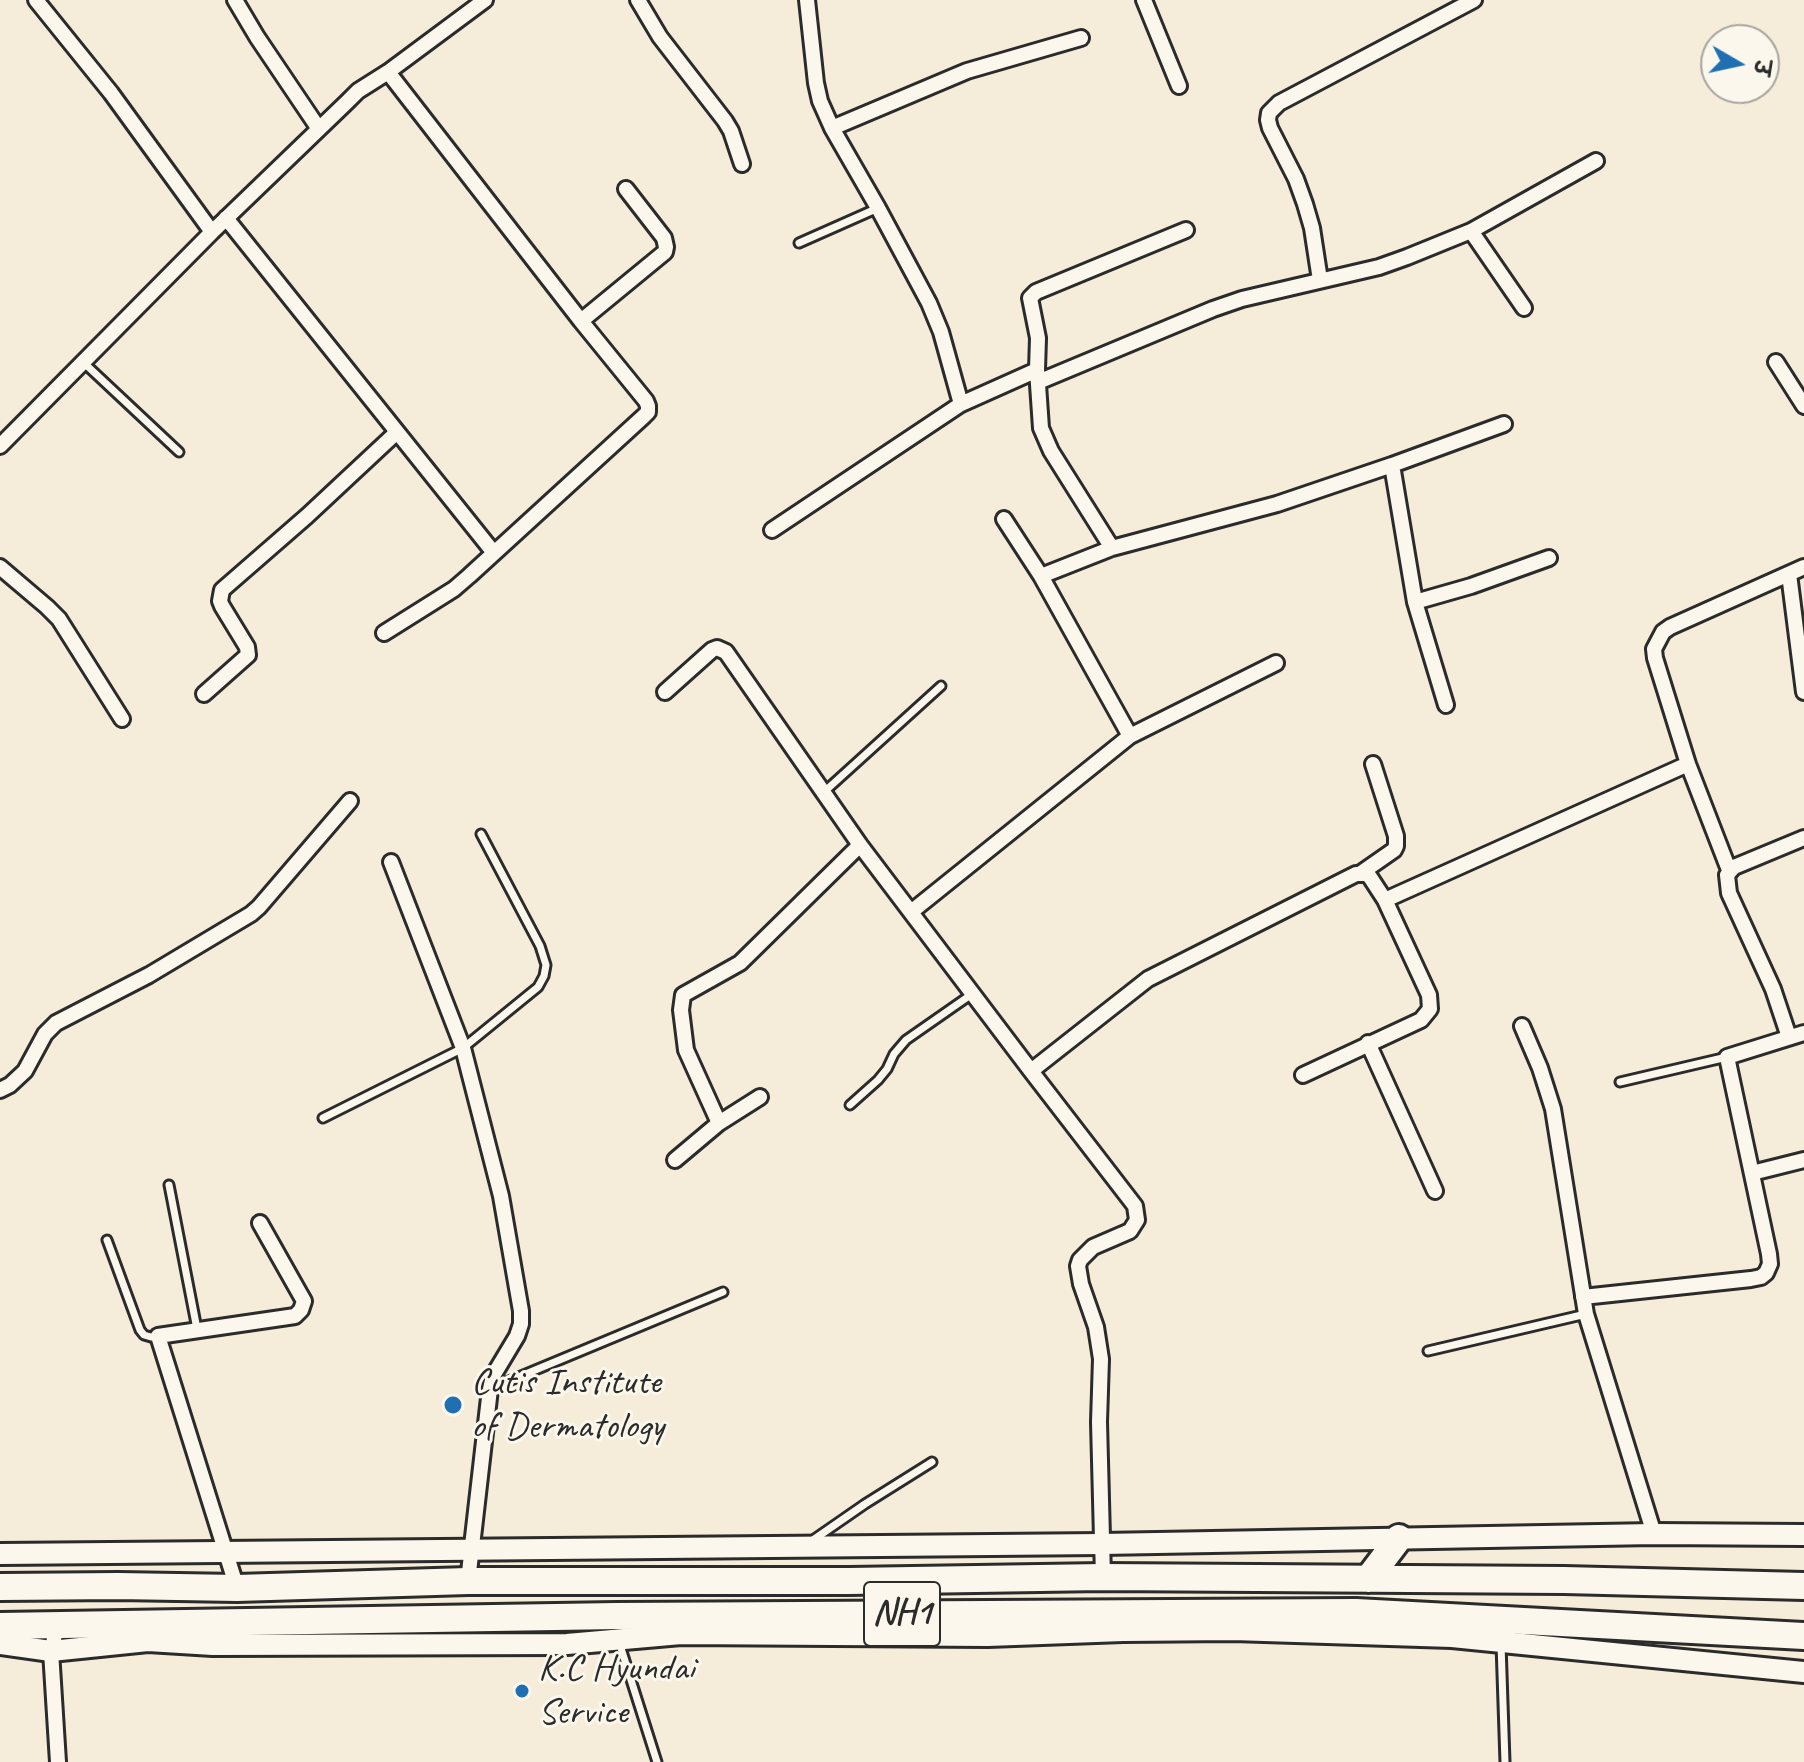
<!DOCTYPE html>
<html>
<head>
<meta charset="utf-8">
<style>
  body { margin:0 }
  #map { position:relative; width:1804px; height:1762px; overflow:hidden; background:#f5ecda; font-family:Caveat,"Playpen Sans Deva",sans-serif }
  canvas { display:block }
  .north { position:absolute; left:1700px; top:24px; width:80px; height:80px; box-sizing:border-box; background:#fbf7ec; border:2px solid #a8a59f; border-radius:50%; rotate:99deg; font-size:22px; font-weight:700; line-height:32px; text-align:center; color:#2b2b2b }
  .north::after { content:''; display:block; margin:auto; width:28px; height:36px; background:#1f6fb2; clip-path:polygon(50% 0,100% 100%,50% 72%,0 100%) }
</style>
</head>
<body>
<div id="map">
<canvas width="1804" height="1762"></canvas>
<div class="north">उ</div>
</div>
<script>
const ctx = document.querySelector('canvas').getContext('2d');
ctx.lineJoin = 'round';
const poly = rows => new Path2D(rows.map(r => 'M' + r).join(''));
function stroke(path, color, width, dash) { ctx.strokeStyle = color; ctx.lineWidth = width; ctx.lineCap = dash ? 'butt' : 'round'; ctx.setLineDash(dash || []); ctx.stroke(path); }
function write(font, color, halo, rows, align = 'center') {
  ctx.font = font + ' Caveat,sans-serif'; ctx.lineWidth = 6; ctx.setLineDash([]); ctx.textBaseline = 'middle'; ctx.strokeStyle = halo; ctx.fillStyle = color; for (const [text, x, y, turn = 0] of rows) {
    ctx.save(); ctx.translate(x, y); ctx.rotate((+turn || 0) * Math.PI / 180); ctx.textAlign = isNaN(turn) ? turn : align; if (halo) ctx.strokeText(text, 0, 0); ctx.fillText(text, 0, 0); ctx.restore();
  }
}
const lane = poly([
  [799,243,878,208],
  [83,362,179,452],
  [824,792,941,686],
  [1620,1082,1727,1057],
  [850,1105,878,1080,887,1069,894,1054,906,1040,972,994],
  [323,1118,463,1048,538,987,544,976,546,965,540,946,481,834],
  [169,1185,197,1329],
  [107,1240,140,1330,144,1335,151,1337,158,1336],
  [1428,1351,1586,1314],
  [492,1388,723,1292],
  [813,1540,865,1504,932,1462],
  [619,1642,657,1762],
  [1501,1644,1505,1762]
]);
const street = poly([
  [36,0,111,93,212,232],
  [235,0,257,37,319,129],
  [638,0,660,37,725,121,731,131,742,164],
  [807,0,816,83,820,101,832,128,878,208,929,303,941,332,961,404],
  [1144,0,1179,86],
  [832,128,967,71,1081,38],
  [226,218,494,553],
  [1471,231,1524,308],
  [1320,280,1312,228,1305,204,1296,179,1270,128,1268,120,1269,113,1279,103,1474,0],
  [581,321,665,252,666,247,664,238,626,189],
  [1776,362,1804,406],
  [1038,382,1213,309,1242,299,1379,267,1407,257,1471,231,1596,161],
  [0,446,212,232,347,102,358,91,388,72,485,0],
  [1392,465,1415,602,1446,705],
  [1004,519,1041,576,1130,736],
  [772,530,961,404,1037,370],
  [1112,548,1051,451,1041,428,1037,370,1038,338,1030,298,1036,292,1186,230],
  [0,567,47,607,59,619,122,719],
  [1789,574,1804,692],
  [1041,576,1112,548,1277,504,1392,465,1504,424],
  [1415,602,1471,586,1549,558],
  [384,633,454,589,469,576,644,416,648,412,648,406,646,401,581,321,388,72],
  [665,692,712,650,717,648,726,652,860,845,1031,1071,1135,1206,1137,1220,1130,1231,1093,1247,1080,1260,1078,1266,1081,1284,1096,1327,1101,1359,1099,1422,1103,1577],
  [204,694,248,655,247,647,222,606,220,601,222,590,307,516,397,432],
  [391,862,463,1048,501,1196,521,1311,521,1324,517,1336,493,1376,490,1389,468,1581],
  [1729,870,1688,764,1655,658,1654,649,1663,632,1670,627,1804,567],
  [1361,873,1394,850,1396,846,1396,836,1373,764],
  [1385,900,1688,764],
  [911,912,1130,736,1276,663],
  [1522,1026,1540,1068,1553,1109,1586,1314,1654,1534],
  [1789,1037,1773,989,1729,893,1727,875,1734,867,1804,838],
  [1368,1043,1435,1191],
  [1031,1071,1148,979,1356,874,1366,874,1370,877,1385,900,1429,995,1430,1009,1421,1020,1303,1075],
  [0,1090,10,1085,25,1071,45,1034,56,1023,149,975,251,914,259,907,350,801],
  [719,1123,686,1050,681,1010,683,995,740,963,860,845],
  [675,1160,719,1123,760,1097],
  [1752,1173,1804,1160],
  [1583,1297,1751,1279,1761,1277,1766,1273,1770,1264,1769,1254,1727,1057,1804,1033],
  [237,1588,158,1336,295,1316,301,1310,304,1301,300,1294,260,1223],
  [57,1627,51,1651,58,1762]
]);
const secondary = poly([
  [0,1554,1102,1544,1654,1534,1804,1535],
  [0,1644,51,1651,148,1641,213,1645,567,1644,681,1634,988,1636,1123,1631,1233,1630,1452,1637,1804,1672]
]);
const highway = poly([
  [1368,1579,1399,1538],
  [0,1587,118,1586,237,1588,468,1581,849,1581,1103,1577,1564,1580,1804,1586],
  [0,1626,617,1616,1356,1612,1804,1636]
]);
stroke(lane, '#2b2b2b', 13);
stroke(street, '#2b2b2b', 20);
stroke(secondary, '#2b2b2b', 26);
stroke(highway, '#2b2b2b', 32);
stroke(lane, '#fbf7ec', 7);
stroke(street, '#fbf7ec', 14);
stroke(secondary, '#fbf7ec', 20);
stroke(highway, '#fbf7ec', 26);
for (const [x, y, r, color] of [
  [453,1405,10,"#1f6fb2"],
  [522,1691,8,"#1f6fb2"]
]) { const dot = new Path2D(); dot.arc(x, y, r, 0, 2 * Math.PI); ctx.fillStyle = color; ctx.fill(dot); stroke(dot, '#fbf7ec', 3); }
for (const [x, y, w] of [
  [902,1614,76]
]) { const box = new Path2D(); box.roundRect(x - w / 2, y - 32, w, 64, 6); ctx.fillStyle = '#fbf7ec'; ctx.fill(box); stroke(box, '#2b2b2b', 2); }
write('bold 36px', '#2b2b2b', null, [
  ["NH1",902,1614]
]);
write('38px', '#2b2b2b', '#fbf7ec', [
  ["Cutis Institute",471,1383],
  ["of Dermatology",471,1427],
  ["K.C Hyundai",538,1669],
  ["Service",538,1713]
], 'left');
</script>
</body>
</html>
